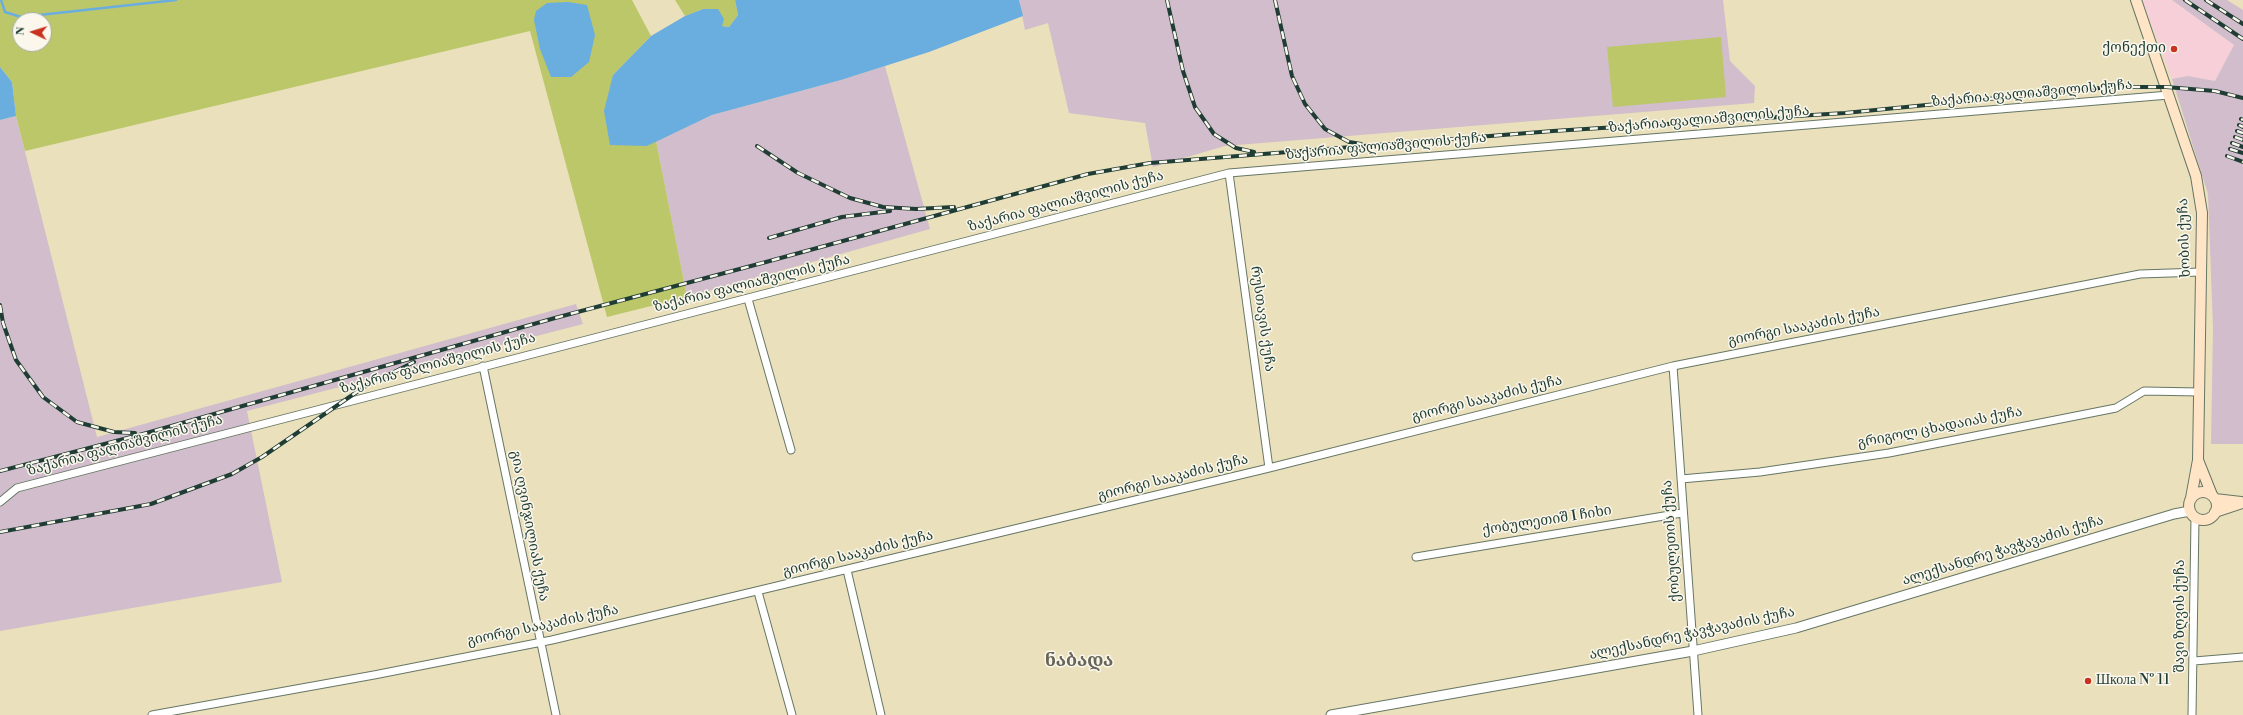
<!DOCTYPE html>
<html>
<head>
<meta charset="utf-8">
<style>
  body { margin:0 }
  #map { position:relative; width:2243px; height:715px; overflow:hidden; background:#eae0bc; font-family:"Libre Bodoni",serif }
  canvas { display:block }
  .north { position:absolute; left:12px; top:12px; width:40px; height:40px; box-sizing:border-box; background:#fbf7ec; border:1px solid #a3ada2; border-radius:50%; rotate:274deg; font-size:11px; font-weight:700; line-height:16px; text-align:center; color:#1f3d34 }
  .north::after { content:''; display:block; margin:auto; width:14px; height:18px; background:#c8321e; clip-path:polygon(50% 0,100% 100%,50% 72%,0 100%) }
</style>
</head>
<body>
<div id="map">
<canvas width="2243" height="715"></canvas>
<div class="north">N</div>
</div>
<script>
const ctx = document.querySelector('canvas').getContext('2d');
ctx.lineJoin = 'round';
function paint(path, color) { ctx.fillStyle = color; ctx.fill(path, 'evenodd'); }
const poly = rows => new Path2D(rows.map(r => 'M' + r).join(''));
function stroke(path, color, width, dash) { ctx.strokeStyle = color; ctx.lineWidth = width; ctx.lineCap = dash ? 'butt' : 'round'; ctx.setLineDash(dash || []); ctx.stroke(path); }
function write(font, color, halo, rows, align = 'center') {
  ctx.font = font + ' "Libre Bodoni","Noto Serif Georgian",serif'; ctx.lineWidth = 3; ctx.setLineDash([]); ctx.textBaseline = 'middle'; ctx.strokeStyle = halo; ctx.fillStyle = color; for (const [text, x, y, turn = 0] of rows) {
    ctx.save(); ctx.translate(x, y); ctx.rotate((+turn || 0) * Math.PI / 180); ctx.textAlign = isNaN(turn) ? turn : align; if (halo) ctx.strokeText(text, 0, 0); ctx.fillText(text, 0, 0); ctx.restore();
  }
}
paint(poly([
  [2142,0,2172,0,2234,45,2215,81,2188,76,2172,79]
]), '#f6cfd9');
paint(poly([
  [1019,0,1723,0,1730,61,1755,86,1754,103,1225,146,1153,167,1145,123,1069,113,1048,23,1025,30],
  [2172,0,2227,0,2243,10,2243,444,2211,444,2213,328,2208,194,2172,79,2188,76,2215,81,2234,45],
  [885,66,930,229,687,297,656,141,712,115,841,80],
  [16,116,97,437,576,304,583,324,247,411,282,582,0,631,0,120]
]), '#d1bdcb');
paint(poly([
  [0,0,632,0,651,36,613,75,647,146,656,141,687,297,607,317,530,31,25,151,16,116,12,82,0,67],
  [20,20,44,20,44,44,20,44],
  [675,0,735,0,738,15,729,27,722,26,703,9,685,16],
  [1721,37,1726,97,1613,107,1607,47]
]), '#bbc769');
paint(poly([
  [735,0,1019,0,1023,16,929,52,841,80,712,115,647,146,610,145,604,111,613,75,651,36,685,16,703,9,718,9,724,19,722,26,729,27,738,15],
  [568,2,587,5,595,35,589,62,571,77,551,77,540,49,534,20,536,11,547,3],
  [0,67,12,82,16,116,0,120]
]), '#6aaddf');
stroke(poly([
  [1,0,5,12,21,17,176,0]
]), '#6aaddf', 2.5);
const minor = poly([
  [1229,173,1269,468],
  [748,299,791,450],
  [483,366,556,715],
  [1673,366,1698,715],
  [1681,479,1760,472,1889,453,2116,408,2144,391,2199,392],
  [0,502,17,488,1229,173,2169,95],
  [1416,557,1682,513],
  [847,570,881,715],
  [758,592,792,715],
  [2194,661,2243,657],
  [152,715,374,675,552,640,1269,468,1673,366,2140,274,2201,272],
  [2192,715,2195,518]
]);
const tertiary = poly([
  [1331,715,1693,651,1796,628,2174,514,2190,511]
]);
const secondary = poly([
  [2136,0,2196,176,2202,213,2198,460,2191,498],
  [2198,460,2212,495],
  '2189 506a14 14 0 1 1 28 0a14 14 0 1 1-28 0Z',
  [2215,499,2241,502],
  [2215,512,2242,503]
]);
stroke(minor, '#667664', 9);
stroke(tertiary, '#667664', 11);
stroke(secondary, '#667664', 12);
stroke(minor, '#fff', 7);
stroke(tertiary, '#fff', 9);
stroke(secondary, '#ffe4c6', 10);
const rail = poly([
  [1167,0,1183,71,1195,107,1214,134,1236,148,1254,152],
  [1275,0,1292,76,1305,104,1325,129,1349,142,1361,144],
  [2185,0,2243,39],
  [2206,0,2243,24],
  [2241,119,2243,120],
  [2239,125,2243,127],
  [2237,131,2243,133],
  [2235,137,2243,140],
  [2232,143,2243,147],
  [757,146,798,173,850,198,883,207,916,209,954,207],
  [2230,149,2243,153],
  [2227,156,2243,162],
  [769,238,842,217,890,211],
  [0,305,3,323,16,360,43,397,77,422,114,432,135,433],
  [0,471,143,434,555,318,766,262,1088,174,1150,163,1553,131,1845,113,2110,87,2166,87,2215,91,2243,98],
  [0,532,151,504,232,474,262,457,364,387,414,362]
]);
stroke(rail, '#1f3d34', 4);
stroke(rail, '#fbf7ec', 2.5, [8]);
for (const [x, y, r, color] of [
  [2174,49,4,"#c8321e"],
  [2088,681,4,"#c8321e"]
]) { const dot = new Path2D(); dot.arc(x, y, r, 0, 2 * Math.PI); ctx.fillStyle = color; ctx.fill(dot); stroke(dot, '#fbf7ec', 1.5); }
write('14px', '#1f3d34', '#fbf7ec', [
  ["ქონექთი",2166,49],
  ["Школа № 11",2096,681,"left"]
], 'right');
write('14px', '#1f3d34', '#fbf7ec', [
  ["ზაქარია ფალიაშვილის ქუჩა",2032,94,-5],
  ["ზაქარია ფალიაშვილის ქუჩა",1709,120,-5],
  ["ზაქარია ფალიაშვილის ქუჩა",1386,147,-5],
  ["ზაქარია ფალიაშვილის ქუჩა",1066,202,-15],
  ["ხობის ქუჩა",2185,238,-92],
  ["ზაქარია ფალიაშვილის ქუჩა",752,284,-14],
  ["რუსთავის ქუჩა",1262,319,82],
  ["გიორგი სააკაძის ქუჩა",1804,327,-11],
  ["ზაქარია ფალიაშვილის ქუჩა",438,364,-15],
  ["გიორგი სააკაძის ქუჩა",1487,399,-14],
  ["გრიგოლ ცხადაიას ქუჩა",1940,428,-11],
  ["ზაქარია ფალიაშვილის ქუჩა",125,446,-15],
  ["გიორგი სააკაძის ქუჩა",1173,478,-14],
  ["ქობულეთიშ I ჩიხი",1547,521,-9],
  ["გია ღვინჯილიას ქუჩა",529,526,79],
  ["ქობულეთის ქუჩა",1672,541,-94],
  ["ალექსანდრე ჭავჭავაძის ქუჩა",2003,551,-17],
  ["გიორგი სააკაძის ქუჩა",858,554,-14],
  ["შავი ზღვის ქუჩა",2181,616,-90],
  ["გიორგი სააკაძის ქუჩა",543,626,-12],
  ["ალექსანდრე ჭავჭავაძის ქუჩა",1692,634,-12]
]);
write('bold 18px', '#676558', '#fbf7ec', [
  ["ნაბადა",1079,662]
]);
</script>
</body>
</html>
